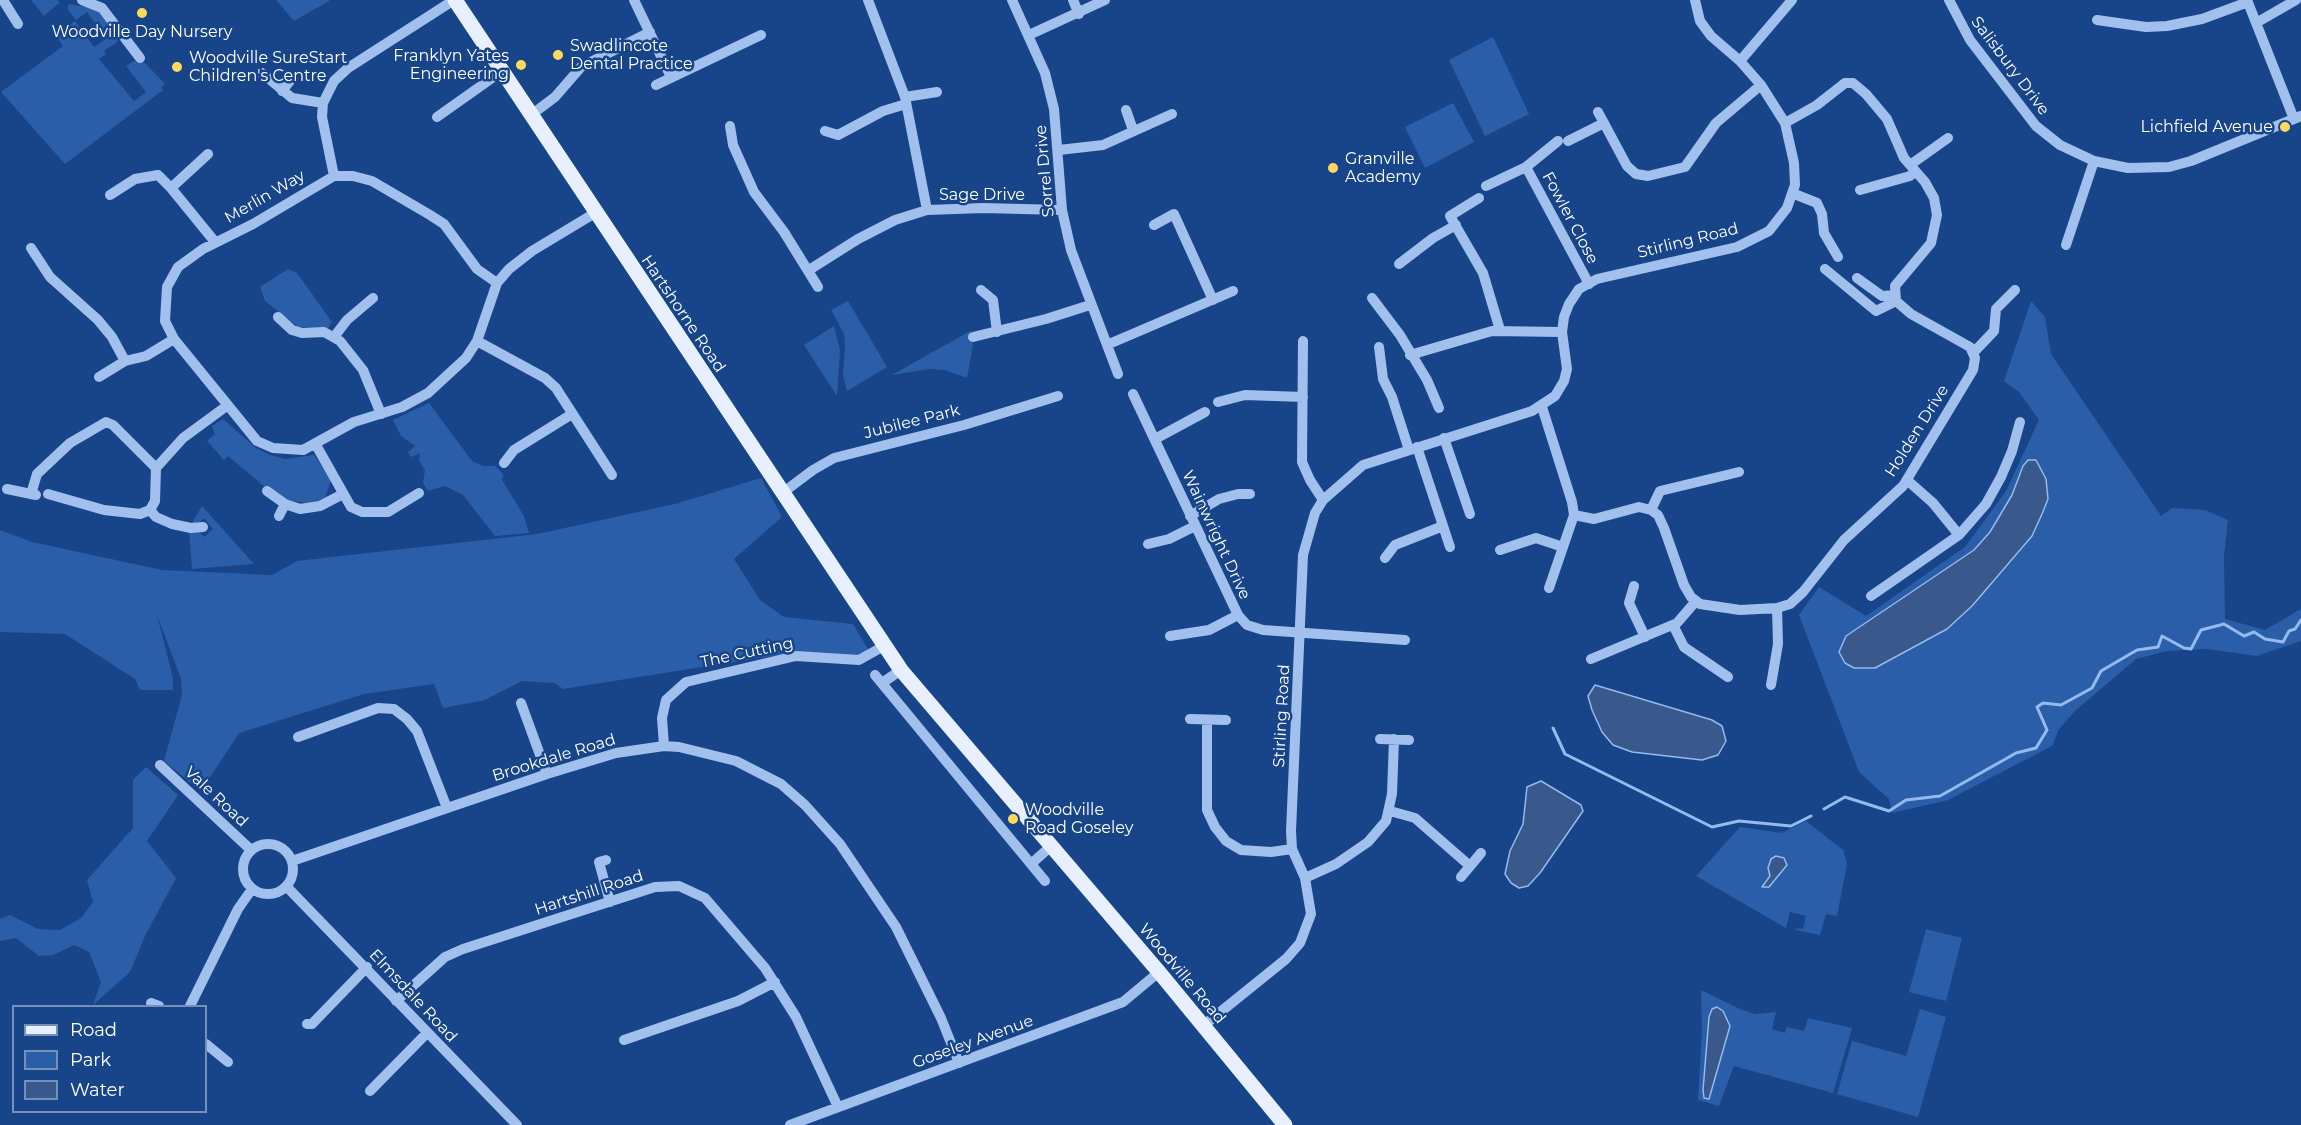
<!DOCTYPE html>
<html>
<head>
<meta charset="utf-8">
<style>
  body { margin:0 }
  #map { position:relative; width:2301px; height:1125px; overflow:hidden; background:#184589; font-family:Montserrat,sans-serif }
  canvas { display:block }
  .legend { position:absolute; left:12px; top:1005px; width:195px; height:108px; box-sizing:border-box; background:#184589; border:2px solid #748fb8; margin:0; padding:8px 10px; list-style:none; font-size:18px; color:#fff }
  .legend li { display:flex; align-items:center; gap:12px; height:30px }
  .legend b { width:30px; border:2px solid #748fb8 }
</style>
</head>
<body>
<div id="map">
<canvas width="2301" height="1125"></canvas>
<ul class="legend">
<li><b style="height:8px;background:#e8f0ff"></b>Road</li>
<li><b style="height:16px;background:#2b5ea8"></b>Park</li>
<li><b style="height:16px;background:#39598c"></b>Water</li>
</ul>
</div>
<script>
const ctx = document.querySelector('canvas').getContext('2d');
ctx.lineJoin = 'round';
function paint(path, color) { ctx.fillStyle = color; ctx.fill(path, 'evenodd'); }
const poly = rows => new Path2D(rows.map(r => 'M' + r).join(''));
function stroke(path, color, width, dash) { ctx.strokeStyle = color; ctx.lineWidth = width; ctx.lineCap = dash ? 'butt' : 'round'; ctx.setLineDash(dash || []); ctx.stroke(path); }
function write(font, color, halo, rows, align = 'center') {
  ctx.font = font + ' Montserrat,sans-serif'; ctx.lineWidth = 5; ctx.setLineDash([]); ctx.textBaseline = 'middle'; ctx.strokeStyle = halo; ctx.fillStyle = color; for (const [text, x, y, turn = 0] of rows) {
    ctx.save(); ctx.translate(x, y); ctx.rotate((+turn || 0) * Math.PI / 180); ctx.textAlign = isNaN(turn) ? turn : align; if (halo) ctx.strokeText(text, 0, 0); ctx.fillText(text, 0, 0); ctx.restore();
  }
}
paint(poly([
  [31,0,57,0,60,2,44,16],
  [276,0,329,0,329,1,294,21],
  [69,4,96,9,118,36,117,42,104,51,106,54,99,59,134,101,146,92,126,66,134,61,145,63,165,84,161,87,163,90,65,164,1,92,63,46,56,35,75,21,94,47,106,39,87,12,76,20,67,8],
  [1493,37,1529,114,1485,136,1449,60],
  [1453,103,1474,142,1425,168,1405,127],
  [288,269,297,273,332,322,328,328,298,327,265,301,260,287],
  [848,301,887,367,847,391,843,375,845,347,844,334,831,310],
  [2031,301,2045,317,2051,354,2161,516,2172,508,2205,510,2228,520,2224,556,2225,619,2265,630,2301,609,2301,641,2257,656,2207,649,2167,651,2136,659,2076,710,2059,729,2052,746,1948,800,1892,813,1889,799,1859,772,1799,615,1819,587,1866,616,1965,547,2006,491,2039,420,2019,392,2004,381],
  [834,326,840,350,837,396,804,345],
  [970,331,973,345,967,378,945,370,930,369,892,375],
  [429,403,472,461,483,466,495,466,503,474,502,480,524,516,529,533,495,536,463,495,445,486,428,491,423,483,425,470,419,461,420,453,411,457,408,452,415,446,401,436,393,420],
  [223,419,256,448,270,455,285,459,314,455,331,480,325,498,312,504,287,500,265,487,228,456,224,460,207,441,215,434,212,426],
  [761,478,782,517,734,559,760,600,784,617,853,624,869,651,860,656,797,652,563,689,555,683,522,681,485,700,443,708,434,684,364,694,239,733,201,791,164,761,182,695,181,679,157,615,173,678,173,690,140,690,135,679,65,634,0,632,0,530,32,542,162,570,272,575,297,561,537,534,675,504],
  [202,506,254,564,192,569,189,531,199,532,204,537,213,529,204,518,194,526,191,525],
  [146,767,178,795,147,841,176,878,145,936,130,972,93,1005,101,982,89,952,74,945,53,955,39,956,16,938,0,941,0,919,10,915,38,929,60,930,81,918,93,902,87,880,133,828,133,780],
  [1806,821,1843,850,1847,864,1837,916,1826,914,1820,935,1795,930,1796,928,1803,929,1806,916,1790,912,1786,928,1696,876,1740,827,1782,833],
  [1926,929,1962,938,1946,1001,1909,992],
  [1701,990,1740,1009,1755,1014,1776,1012,1772,1029,1785,1033,1787,1027,1804,1031,1808,1018,1852,1028,1833,1093,1734,1066,1719,1106,1698,1100,1702,1030],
  [1920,1009,1946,1017,1918,1117,1837,1094,1852,1041,1906,1056]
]), '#2b5ea8');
const water = poly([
  [2028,460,2036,460,2046,479,2048,499,2042,514,2032,536,1972,606,1947,629,1875,668,1854,668,1845,663,1839,652,1846,636,1974,550,1990,532,2012,495,2023,466,2028,460],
  [1595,685,1712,720,1722,726,1726,741,1718,755,1702,760,1632,752,1613,745,1602,732,1592,710,1588,696,1595,685],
  [1541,781,1581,805,1583,811,1540,873,1528,886,1519,888,1511,883,1505,874,1510,851,1523,824,1527,787,1541,781],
  [1776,856,1784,858,1787,865,1769,887,1762,887,1770,876,1768,868,1771,859,1776,856],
  [1717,1007,1723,1011,1730,1026,1709,1099,1704,1098,1703,1090,1709,1017,1712,1009,1717,1007]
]);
paint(water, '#39598c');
stroke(water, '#94baf0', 1.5);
stroke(poly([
  [1553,728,1565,754,1712,827,1739,821,1791,826,1811,816],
  [1824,809,1845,797,1889,811,1906,800,1940,796,2016,753,2036,748,2047,730,2037,707,2043,703,2061,705,2092,688,2101,671,2137,650,2158,647,2162,636,2184,648,2191,649,2201,630,2224,624,2244,636,2254,632,2265,639,2283,642,2289,631,2295,629,2301,620]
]), '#94baf0', 3);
stroke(poly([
  [3,0,18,24],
  [82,0,102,8,140,58],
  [634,0,671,77],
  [868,0,905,97,927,210],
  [1012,0,1045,73,1054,109,1062,210,1071,250,1118,374],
  [1073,0,1079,14],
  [1949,0,1970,40,2036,126,2060,145,2094,161,2128,168,2169,167,2191,161,2301,116],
  [2247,0,2294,119],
  [2097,20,2146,27,2167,26,2202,19,2248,2],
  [2256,23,2296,0],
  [1029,35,1105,0],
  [1740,61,1792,0],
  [262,73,292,98,323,103],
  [656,85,761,35],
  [282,91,290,81],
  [905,97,937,92],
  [1126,110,1133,130],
  [1598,112,1627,166,1636,174,1648,176,1685,167,1716,123,1761,85],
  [531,115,555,97,581,67,650,32],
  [437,117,502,71],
  [730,126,733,145,754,192,784,232,818,287],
  [825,131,838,135,883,111,906,104],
  [1568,141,1604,123],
  [1059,150,1103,145,1172,114],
  [1910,165,1948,138],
  [1526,167,1589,284],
  [334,176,322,117,323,103,334,81,348,68,454,0],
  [1486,186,1526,167,1558,141],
  [171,188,208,154],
  [1860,190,1910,176,1915,171],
  [1792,193,1817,203,1822,214,1824,233,1838,257],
  [110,195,135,179,158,175,171,188,215,242],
  [1479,198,1450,216,1483,273,1500,330],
  [1154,225,1174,214,1213,300],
  [2066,245,2094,161],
  [31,248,50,277,98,320,112,337,125,361],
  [1399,264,1433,238,1456,225],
  [1825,269,1876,311,1896,301],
  [809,270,858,239,895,220,927,210,983,208,1062,210],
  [1857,278,1882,296,1894,295],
  [497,283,477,269,444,224,430,215,372,181,353,176,334,176,253,224,203,249,178,267,167,287,165,321,174,339,257,441,273,448,303,450,354,422,402,407,428,393,466,358,477,341,497,283,509,269,532,251,595,213],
  [981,290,993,300,997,332],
  [1372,298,1400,335,1427,380,1439,408],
  [278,317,292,330,302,333,324,332,340,341,363,370,381,414],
  [334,337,347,320,373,298],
  [973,337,1046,319,1090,305],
  [477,341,545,378,556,388,612,475],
  [1303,341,1302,462,1310,480,1323,500],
  [1109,344,1233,291],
  [1379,347,1383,379,1392,397,1409,450],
  [1974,352,1994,331,1996,309,2015,290],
  [1410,355,1492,331,1562,332],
  [99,377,125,361,146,356,174,339],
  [1133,394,1238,615,1247,625,1263,630,1405,640],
  [1218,402,1245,395,1303,397],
  [1542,407,1572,502,1574,515,1549,588],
  [1444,438,1470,514],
  [1155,439,1205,412],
  [316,445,351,507,362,512,388,512,419,493],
  [1417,447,1450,547],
  [504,463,514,450,572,414],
  [156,468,183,438,228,405],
  [1907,480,1933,503,1959,535,1986,504,2001,477,2012,451,2020,422],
  [7,489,36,495],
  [267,491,285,504,300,509,320,506,343,494],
  [31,494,37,474,70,443,106,422,113,425,156,468,155,501,150,510,140,514,104,510,48,494],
  [781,494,813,470,834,458,964,425,1058,396],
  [150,510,156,517,172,524,191,528,203,527],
  [1651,510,1660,491,1739,472],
  [1574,515,1594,519,1639,507,1651,510,1658,515,1664,528,1684,585,1691,597,1700,604,1740,610,1777,608,1790,604,1803,592,1844,540,1903,486,1973,370,1975,358,1970,347,1911,314,1896,301,1895,286,1931,243,1937,215,1934,198,1925,182,1904,158,1887,119,1866,94,1853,83,1845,83,1817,105,1785,123],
  [279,516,285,504],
  [1190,516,1219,499,1238,494,1250,494],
  [1148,544,1169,539,1195,526],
  [1500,550,1536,538,1563,547],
  [1385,558,1395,545,1443,526],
  [1634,586,1629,603,1645,637],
  [1871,596,1959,535],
  [1673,625,1684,647,1728,677],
  [1170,636,1209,630,1238,615],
  [1591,659,1677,623,1696,601],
  [875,675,1045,881],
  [882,683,901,670],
  [1771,685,1778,644,1777,608],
  [521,703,547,774],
  [1190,719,1226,720],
  [1207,720,1207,810,1215,827,1226,841,1241,850,1271,852,1292,849],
  [298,737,378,708,394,709,407,719,417,731,447,808],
  [1380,739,1409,740],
  [664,746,662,718,666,700,686,682,796,656,859,660,884,646],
  [160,765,251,850],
  [1390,811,1415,818,1470,866],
  '243 869a25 25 0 1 1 50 0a25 25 0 1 1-50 0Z',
  [606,860,599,862,610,902],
  [292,861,547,774,616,753,664,746,679,747,736,761,781,784,805,805,840,844,896,927,941,1018,959,1063],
  [1031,864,1050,847],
  [1461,877,1481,853],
  [1305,878,1336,864,1368,842,1386,821,1392,794,1394,739],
  [287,887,517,1125],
  [396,1001,445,957,463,949,655,887,679,886,705,898,765,968,796,1017,838,1107],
  [151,1003,159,1006],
  [190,1006,238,909,252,889],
  [307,1024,312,1024,367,967],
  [1203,1026,1286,959,1300,943,1311,914,1305,878,1292,849,1291,831,1303,555,1315,513,1323,500,1363,465,1532,411,1555,396,1564,381,1567,369,1562,332,1564,317,1569,304,1579,289,1597,279,1737,247,1769,231,1787,208,1795,185,1794,163,1785,123,1761,85,1740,61,1711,36,1700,21,1695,0],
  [624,1040,738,1001,775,982],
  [206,1044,228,1062],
  [370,1091,426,1034],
  [790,1125,1123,1002,1159,972]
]), '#a1c0ed', 10);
stroke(poly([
  [455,0,901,670,1159,972,1285,1125]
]), '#e8f0ff', 15);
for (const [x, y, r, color] of [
  [142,13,6,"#ffd85e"],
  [558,55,6,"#ffd85e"],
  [521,65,6,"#ffd85e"],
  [177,67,6,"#ffd85e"],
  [2285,127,6,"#ffd85e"],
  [1333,168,6,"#ffd85e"],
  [1013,819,6,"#ffd85e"]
]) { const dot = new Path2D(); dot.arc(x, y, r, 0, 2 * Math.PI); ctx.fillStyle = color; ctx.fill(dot); stroke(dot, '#184589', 2); }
write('16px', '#fff', '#184589', [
  ["Woodville Day Nursery",142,32,"center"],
  ["Swadlincote",570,46],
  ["Dental Practice",570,64],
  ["Franklyn Yates",509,56,"right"],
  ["Engineering",509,74,"right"],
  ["Woodville SureStart",189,58],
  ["Children's Centre",189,76],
  ["Lichfield Avenue",2273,127,"right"],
  ["Granville",1345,159],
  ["Academy",1345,177],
  ["Woodville",1025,810],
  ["Road Goseley",1025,828]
], 'left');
write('16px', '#fff', '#184589', [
  ["Salisbury Drive",2010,66,53],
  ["Sorrel Drive",1045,171,-95],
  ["Sage Drive",982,195],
  ["Merlin Way",265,197,-30],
  ["Fowler Close",1570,218,62],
  ["Stirling Road",1688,241,-14],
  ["Hartshorne Road",683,314,56],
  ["Jubilee Park",912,422,-14],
  ["Holden Drive",1917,431,-58],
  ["Wainwright Drive",1216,535,65],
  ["The Cutting",747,653,-12],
  ["Stirling Road",1282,716,-87],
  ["Brookdale Road",554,758,-17],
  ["Vale Road",216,797,43],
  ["Hartshill Road",589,893,-18],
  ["Woodville Road",1182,974,50],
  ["Elmsdale Road",413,996,47],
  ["Goseley Avenue",973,1042,-20]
]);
</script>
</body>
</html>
